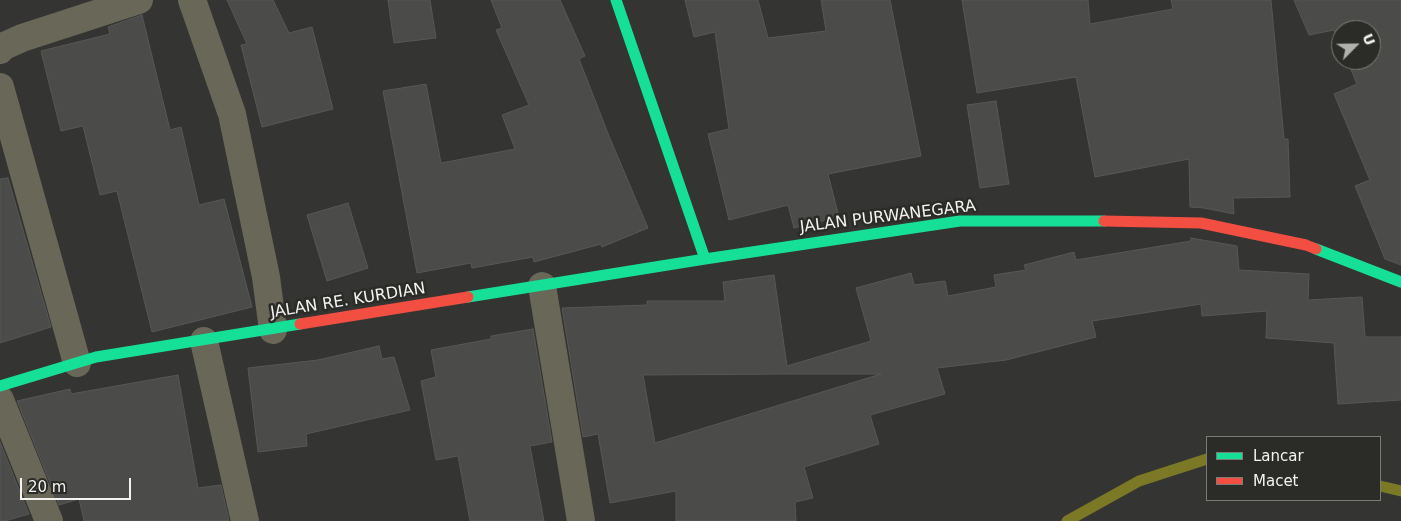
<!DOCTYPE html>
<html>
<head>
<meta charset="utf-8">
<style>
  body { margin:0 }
  #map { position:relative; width:1401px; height:521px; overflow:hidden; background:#343433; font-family:"DejaVu Sans",sans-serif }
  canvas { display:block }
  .legend { position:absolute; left:1206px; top:436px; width:175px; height:65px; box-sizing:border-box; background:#2b2b28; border:1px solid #7b7b78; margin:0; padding:6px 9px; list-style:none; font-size:15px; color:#f2f2f0 }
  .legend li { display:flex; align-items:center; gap:10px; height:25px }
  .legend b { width:25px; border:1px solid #7b7b78 }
  .north { position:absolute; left:1331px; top:20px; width:50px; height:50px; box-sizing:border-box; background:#2b2b28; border:1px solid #7b7b78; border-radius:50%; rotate:67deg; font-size:14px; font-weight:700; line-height:20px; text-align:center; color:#f2f2f0 }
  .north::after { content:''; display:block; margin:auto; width:18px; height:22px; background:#b0b0ae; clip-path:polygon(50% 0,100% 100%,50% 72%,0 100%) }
  .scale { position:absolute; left:20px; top:478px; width:111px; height:22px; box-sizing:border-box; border:2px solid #f2f2f0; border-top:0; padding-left:6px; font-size:15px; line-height:18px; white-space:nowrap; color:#f2f2f0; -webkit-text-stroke:4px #2b2b28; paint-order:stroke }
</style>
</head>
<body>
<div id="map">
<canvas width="1401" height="521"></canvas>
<ul class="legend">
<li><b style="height:6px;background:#16e098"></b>Lancar</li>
<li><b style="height:6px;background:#f24e42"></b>Macet</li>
</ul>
<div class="north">U</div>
<div class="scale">20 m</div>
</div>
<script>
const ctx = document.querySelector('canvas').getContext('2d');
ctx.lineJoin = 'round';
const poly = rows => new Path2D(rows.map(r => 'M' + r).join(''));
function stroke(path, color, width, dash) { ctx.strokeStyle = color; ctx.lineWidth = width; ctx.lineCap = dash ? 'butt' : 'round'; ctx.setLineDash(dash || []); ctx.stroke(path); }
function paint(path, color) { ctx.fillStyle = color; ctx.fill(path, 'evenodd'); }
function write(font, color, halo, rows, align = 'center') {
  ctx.font = font + ' "DejaVu Sans",sans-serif'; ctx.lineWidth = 5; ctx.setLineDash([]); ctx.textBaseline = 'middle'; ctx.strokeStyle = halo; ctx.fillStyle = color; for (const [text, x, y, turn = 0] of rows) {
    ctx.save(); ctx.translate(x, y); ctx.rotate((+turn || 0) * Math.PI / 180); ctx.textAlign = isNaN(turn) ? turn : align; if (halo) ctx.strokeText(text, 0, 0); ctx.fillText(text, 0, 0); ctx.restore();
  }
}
stroke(poly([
  [1380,486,1401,491],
  [1067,521,1139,481,1207,459]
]), '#7b7926', 11);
const building = poly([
  [227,0,273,0,289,33,312,27,333,109,262,127,241,45,247,44,227,0],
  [388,0,430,0,436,38,394,43,388,0],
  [491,0,560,0,585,56,579,59,609,136,648,228,602,247,601,244,534,262,533,257,472,268,471,263,417,273,383,91,426,84,441,163,515,149,502,115,529,105,496,30,502,28,491,0],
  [685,0,758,0,768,38,826,31,821,0,890,0,921,156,828,174,839,217,794,228,788,205,729,220,708,134,729,129,715,32,694,37,685,0],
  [962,0,1088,0,1090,24,1173,9,1171,0,1271,0,1284,139,1288,139,1290,197,1233,198,1234,214,1204,208,1190,207,1189,159,1095,177,1076,77,977,93,962,0],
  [1294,0,1401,0,1401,265,1385,259,1355,186,1370,180,1334,94,1357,84,1347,60,1371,60,1371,30,1341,30,1341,46,1334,30,1309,35,1294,0],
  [142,15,170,130,181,127,199,205,224,199,252,307,152,332,117,191,100,195,83,126,61,131,41,51,110,34,108,27,142,15],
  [996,101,1009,184,980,188,967,105,996,101],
  [8,178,51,327,0,343,0,179,8,178],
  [348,203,368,268,327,281,307,215,348,203],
  [1191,238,1237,246,1239,270,1309,274,1308,300,1362,297,1365,337,1401,337,1401,400,1338,404,1334,343,1266,338,1267,311,1202,316,1201,304,1092,321,1096,337,1006,360,937,368,945,394,870,415,879,444,804,467,813,498,795,502,796,521,676,521,676,491,610,503,598,434,583,437,562,308,647,305,647,301,725,301,723,282,774,275,787,366,871,341,856,288,911,273,914,285,945,281,948,296,996,287,994,275,1026,270,1024,265,1074,252,1076,260,1191,241,1191,238],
  [788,374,881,374,655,443,643,375,788,374],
  [533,329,552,442,530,446,544,521,470,521,458,456,436,460,421,381,436,377,431,350,491,339,491,336,533,329],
  [379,346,382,359,394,357,410,410,306,434,307,446,258,452,248,368,318,360,379,346],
  [178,375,198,488,221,485,229,521,84,521,79,499,59,505,17,401,70,389,71,394,178,375],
  [0,442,29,514,5,521,0,521,0,442]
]);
paint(building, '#4b4b4a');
stroke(building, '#575756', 1);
stroke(poly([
  [192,0,232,114,266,277,273,330],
  [0,50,2,47,22,38,139,0],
  [0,87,77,363],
  [542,286,581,521],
  [204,341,245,521],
  [0,400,49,521]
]), '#696858', 28);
stroke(poly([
  [616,0,705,259],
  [1316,249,1401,282],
  [468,297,705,259,960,221,1104,221],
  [0,386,96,357,300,324]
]), '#16e098', 11);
stroke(poly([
  [1104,221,1201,223,1306,245,1316,249],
  [300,324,468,297]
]), '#f24e42', 11);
write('16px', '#f2f2f0', '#2b2b28', [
  ["JALAN PURWANEGARA",888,217,-7],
  ["JALAN RE. KURDIAN",348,301,-9]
]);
</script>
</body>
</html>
